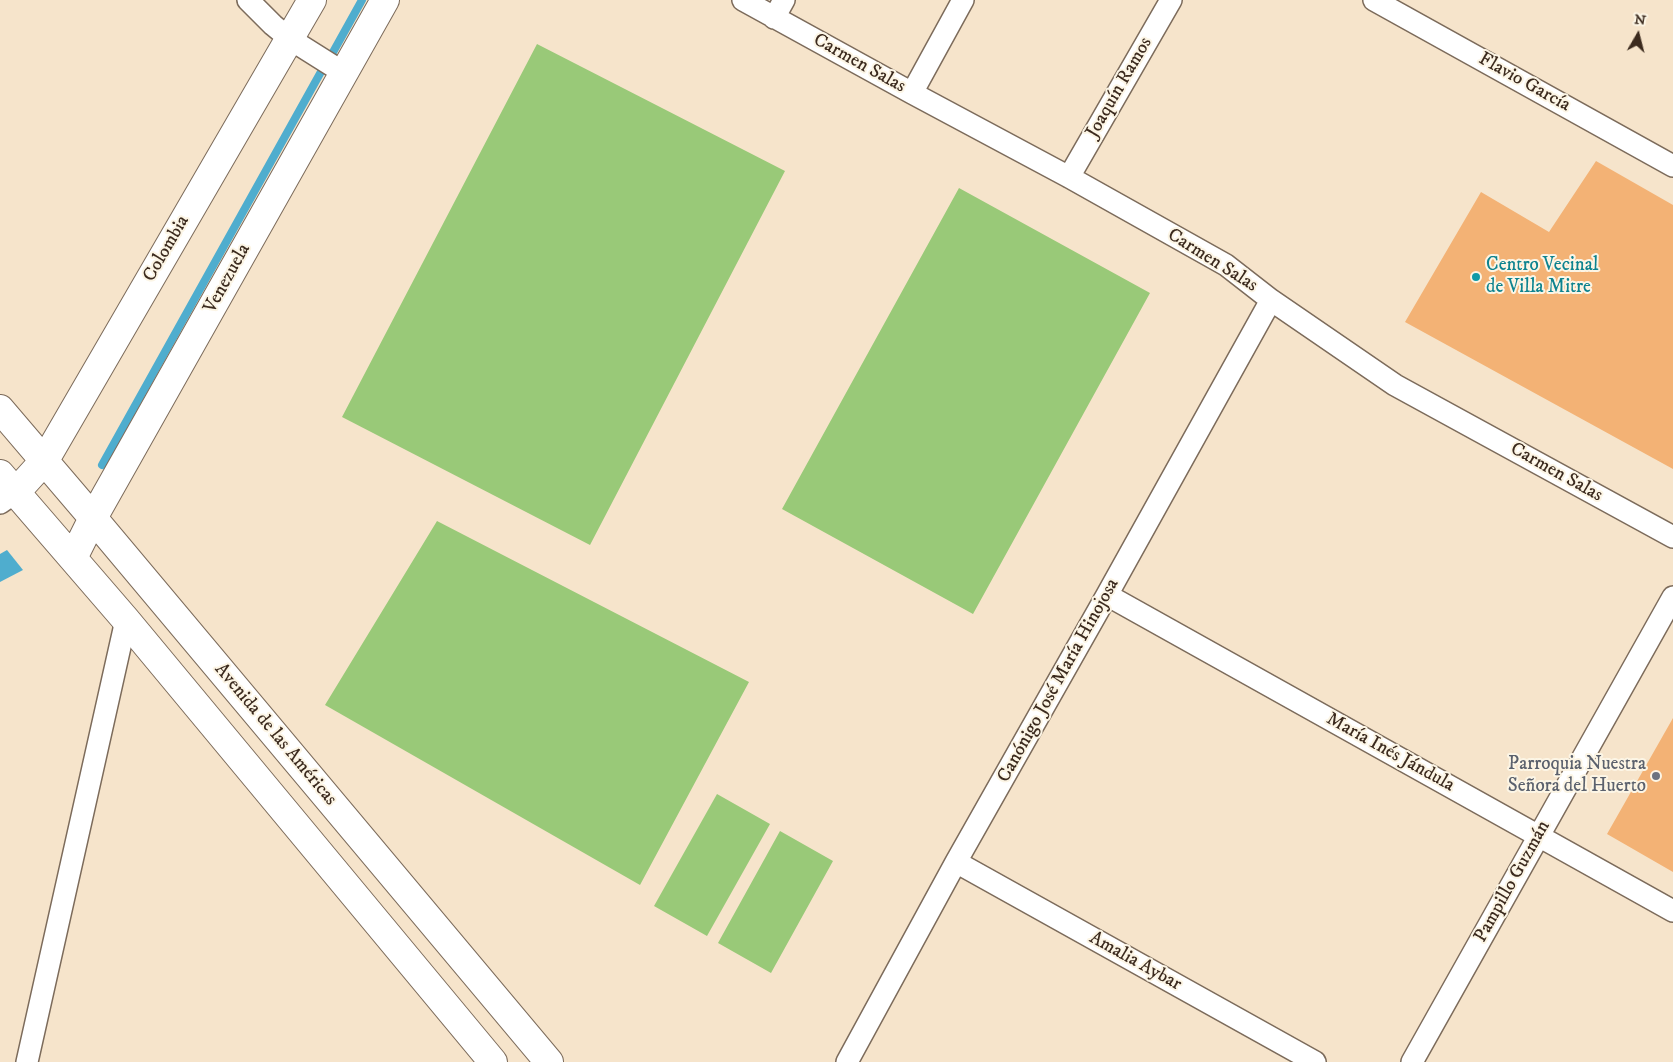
<!DOCTYPE html>
<html>
<head>
<meta charset="utf-8">
<style>
  body { margin:0 }
  #map { position:relative; width:1673px; height:1062px; overflow:hidden; background:#f6e4cb; font-family:"IM FELL DW Pica",serif }
  canvas { display:block }
  .north { position:absolute; left:1613px; top:10px; width:50px; height:50px; -webkit-text-stroke:4px #fcf5e5; paint-order:stroke; rotate:8deg; font-size:14px; font-weight:700; line-height:20px; text-align:center; color:#3b2a1e }
  .north::after { content:''; display:block; margin:auto; width:18px; height:22px; background:#3b2a1e; clip-path:polygon(50% 0,100% 100%,50% 72%,0 100%) }
</style>
</head>
<body>
<div id="map">
<canvas width="1673" height="1062"></canvas>
<div class="north">N</div>
</div>
<script>
const ctx = document.querySelector('canvas').getContext('2d');
ctx.lineJoin = 'round';
function paint(path, color) { ctx.fillStyle = color; ctx.fill(path, 'evenodd'); }
const poly = rows => new Path2D(rows.map(r => 'M' + r).join(''));
function stroke(path, color, width, dash) { ctx.strokeStyle = color; ctx.lineWidth = width; ctx.lineCap = dash ? 'butt' : 'round'; ctx.setLineDash(dash || []); ctx.stroke(path); }
function write(font, color, halo, rows, align = 'center') {
  ctx.font = font + ' "IM FELL DW Pica",serif'; ctx.lineWidth = 4; ctx.setLineDash([]); ctx.textBaseline = 'middle'; ctx.strokeStyle = halo; ctx.fillStyle = color; for (const [text, x, y, turn = 0] of rows) {
    ctx.save(); ctx.translate(x, y); ctx.rotate((+turn || 0) * Math.PI / 180); ctx.textAlign = isNaN(turn) ? turn : align; if (halo) ctx.strokeText(text, 0, 0); ctx.fillText(text, 0, 0); ctx.restore();
  }
}
paint(poly([
  [537,44,785,171,590,545,342,417],
  [959,188,1150,293,973,614,782,509],
  [437,521,749,682,640,885,325,705],
  [717,794,770,824,707,936,654,906],
  [780,831,833,861,771,973,718,943]
]), '#99c978');
paint(poly([
  [7,550,23,570,0,582,0,554]
]), '#4fadce');
stroke(poly([
  [332,54,362,0],
  [102,465,322,70]
]), '#4fadce', 8);
paint(poly([
  [1596,161,1673,205,1673,469,1405,322,1481,192,1549,232],
  [1673,718,1673,872,1607,834]
]), '#f3b275');
const minor = poly([
  [248,0,273,25,290,39,344,73],
  [743,0,912,93,1069,177,1226,265,1271,300,1395,385,1673,537],
  [1374,0,1673,166],
  [774,18,784,0],
  [912,93,963,0],
  [1069,177,1171,0],
  [0,503,16,492],
  [1107,595,1673,911],
  [956,862,1315,1062],
  [27,1062,126,620],
  [847,1062,956,862,1107,595,1271,300],
  [1412,1062,1673,597]
]);
const secondary = poly([
  [0,409,93,518,549,1062],
  [0,474,126,620,493,1062],
  [16,492,45,460,312,0],
  [73,558,93,518,385,0]
]);
stroke(minor, '#7c6b5b', 24);
stroke(secondary, '#7c6b5b', 30);
stroke(minor, '#fff', 21);
stroke(secondary, '#fff', 28);
for (const [x, y, r, color] of [
  [1476,277,5,"#0f9aa8"],
  [1656,776,5,"#6b7280"]
]) { const dot = new Path2D(); dot.arc(x, y, r, 0, 2 * Math.PI); ctx.fillStyle = color; ctx.fill(dot); stroke(dot, '#fcf5e5', 2); }
write('19px', '#3b2a1e', '#fcf5e5', [
  ["Carmen Salas",859,64,29],
  ["Flavio García",1524,83,29],
  ["Joaquín Ramos",1120,88,-60],
  ["Colombia",167,249,-60],
  ["Carmen Salas",1212,261,32],
  ["Venezuela",228,279,-61],
  ["Carmen Salas",1556,473,29],
  ["Canónigo José María Hinojosa",1059,681,-61],
  ["Avenida de las Américas",275,735,50],
  ["María Inés Jándula",1390,753,29],
  ["Pampillo Guzmán",1513,882,-61],
  ["Amalia Aybar",1135,962,29]
]);
write('19px', '#0d838f', '#fcf5e5', [
  ["Centro Vecinal",1486,266],
  ["de Villa Mitre",1486,288]
], 'left');
write('19px', '#5b616d', '#fcf5e5', [
  ["Parroquia Nuestra",1646,765],
  ["Señora del Huerto",1646,787]
], 'right');
</script>
</body>
</html>
